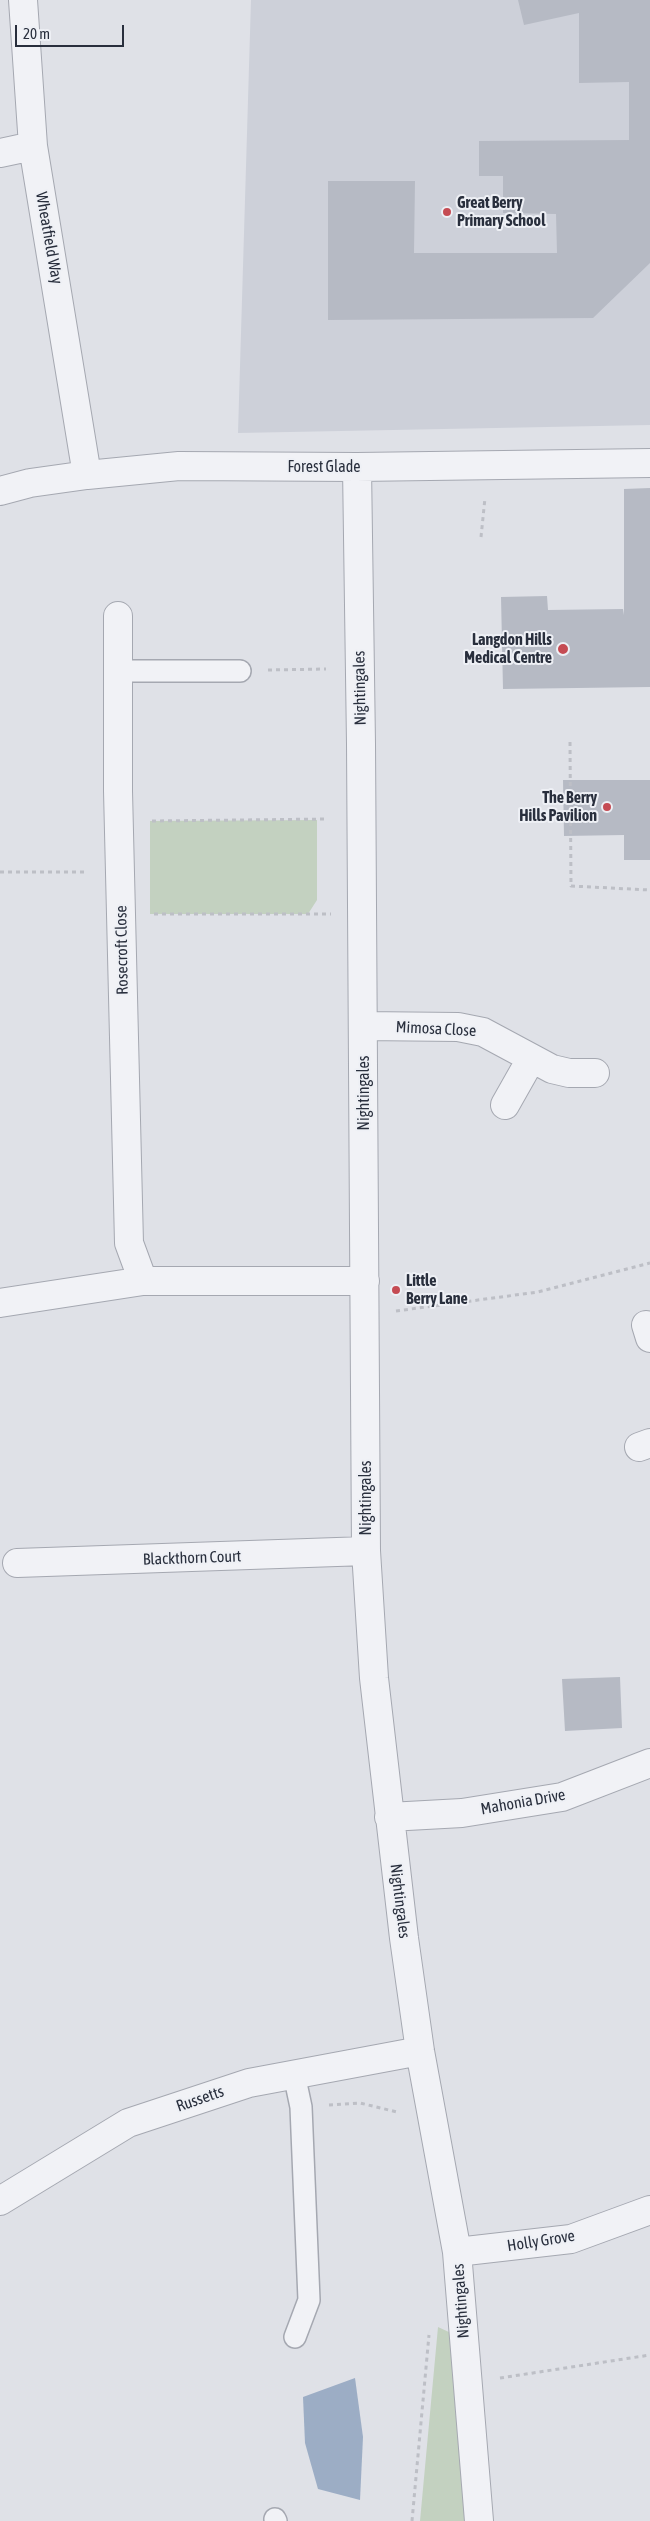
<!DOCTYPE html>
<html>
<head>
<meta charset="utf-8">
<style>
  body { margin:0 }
  #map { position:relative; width:650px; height:2521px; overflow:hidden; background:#dfe1e7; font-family:"Asap Condensed",sans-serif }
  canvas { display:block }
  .scale { position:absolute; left:15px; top:25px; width:109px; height:22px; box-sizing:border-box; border:2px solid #292f3d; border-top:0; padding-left:6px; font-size:15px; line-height:18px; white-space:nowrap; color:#292f3d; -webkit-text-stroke:4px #eef0f5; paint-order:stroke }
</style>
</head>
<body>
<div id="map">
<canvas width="650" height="2521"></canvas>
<div class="scale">20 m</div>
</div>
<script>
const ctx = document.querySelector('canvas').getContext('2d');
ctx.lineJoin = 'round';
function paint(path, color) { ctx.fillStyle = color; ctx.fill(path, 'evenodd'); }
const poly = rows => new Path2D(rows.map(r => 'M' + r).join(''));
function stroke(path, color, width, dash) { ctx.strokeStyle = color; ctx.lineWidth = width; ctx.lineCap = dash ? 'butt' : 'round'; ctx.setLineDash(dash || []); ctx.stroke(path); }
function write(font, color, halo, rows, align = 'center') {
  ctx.font = font + ' "Asap Condensed",sans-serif'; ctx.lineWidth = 4; ctx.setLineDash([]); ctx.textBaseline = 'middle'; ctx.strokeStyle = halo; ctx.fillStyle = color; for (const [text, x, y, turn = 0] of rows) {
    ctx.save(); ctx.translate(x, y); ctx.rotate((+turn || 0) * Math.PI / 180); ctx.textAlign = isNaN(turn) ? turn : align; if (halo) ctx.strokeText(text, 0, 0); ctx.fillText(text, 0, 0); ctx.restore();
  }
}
paint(poly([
  [251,0,650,0,650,425,238,433]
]), '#cdd0d9');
paint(poly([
  [317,820,317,900,308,914,150,914,150,821],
  [438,2327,451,2333,468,2521,420,2521]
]), '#c3d1c0');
paint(poly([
  [355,2378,363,2437,360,2500,318,2489,305,2443,303,2397]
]), '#9cadc5');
paint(poly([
  [518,0,650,0,650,263,593,318,328,320,328,181,415,181,414,253,557,253,556,214,503,213,503,176,479,176,479,141,629,140,629,82,579,83,579,13,524,25],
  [650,488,650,687,503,689,501,597,547,596,548,610,623,609,624,615,624,489],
  [563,780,650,780,650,860,624,860,624,835,564,836],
  [620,1677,622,1728,565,1731,562,1679]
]), '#b6bac4');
const service = poly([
  [119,671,240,671],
  [294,2074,301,2107,309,2300,295,2337],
  [275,2519,276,2521]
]);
const minor = poly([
  [23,0,33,146,87,475],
  [0,153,33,146],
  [357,467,361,744,366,1551,374,1678,404,1938,420,2051,457,2252,479,2521],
  [0,491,30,483,87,475,179,466,357,467,650,463],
  [118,616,118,791,129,1243,143,1281],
  [363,1026,458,1027,483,1032,552,1069,569,1073,595,1073],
  [505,1105,531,1059],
  [0,1303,143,1281,365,1281],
  [646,1325,650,1338],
  [639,1447,650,1443],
  [17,1563,366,1551],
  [389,1817,462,1813,562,1797,650,1763],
  [0,2201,128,2123,249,2083,420,2051],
  [457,2252,571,2239,650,2210]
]);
stroke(service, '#a5a8b1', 24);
stroke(minor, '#a5a8b1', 30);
stroke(poly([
  [481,537,485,498],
  [268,670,326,669],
  [570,742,571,886,650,890],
  [152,821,328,819],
  [0,872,87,872],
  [154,914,331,914],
  [396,1311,538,1292,650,1263],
  [329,2105,360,2103,397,2112],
  [500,2378,650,2355],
  [412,2521,429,2335]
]), '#bdbfc6', 3, [4, 4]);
stroke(service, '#f1f2f6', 21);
stroke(minor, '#f1f2f6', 28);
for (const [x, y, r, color] of [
  [447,212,5,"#c54b53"],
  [563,649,6,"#c54b53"],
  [607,807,5,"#c54b53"],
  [396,1290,5,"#c54b53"]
]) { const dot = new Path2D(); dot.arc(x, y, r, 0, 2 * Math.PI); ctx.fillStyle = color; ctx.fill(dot); stroke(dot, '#eef0f5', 2); }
write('bold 16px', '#292f3d', '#eef0f5', [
  ["Great Berry",457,203],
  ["Primary School",457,221],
  ["Langdon Hills",552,640,"right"],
  ["Medical Centre",552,658,"right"],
  ["The Berry",597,798,"right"],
  ["Hills Pavilion",597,816,"right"],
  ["Little",406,1281],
  ["Berry Lane",406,1299]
], 'left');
write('16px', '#292f3d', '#eef0f5', [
  ["Wheatfield Way",49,238,80],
  ["Forest Glade",324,467],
  ["Nightingales",360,688,-91],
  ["Rosecroft Close",122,950,-91],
  ["Mimosa Close",436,1029,3],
  ["Nightingales",364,1093,-90],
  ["Nightingales",366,1498,-90],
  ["Blackthorn Court",192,1558,-2],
  ["Mahonia Drive",523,1802,-10],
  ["Nightingales",400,1901,83],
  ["Russetts",200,2099,-19],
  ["Holly Grove",541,2241,-9],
  ["Nightingales",461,2301,-94]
]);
</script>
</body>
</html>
